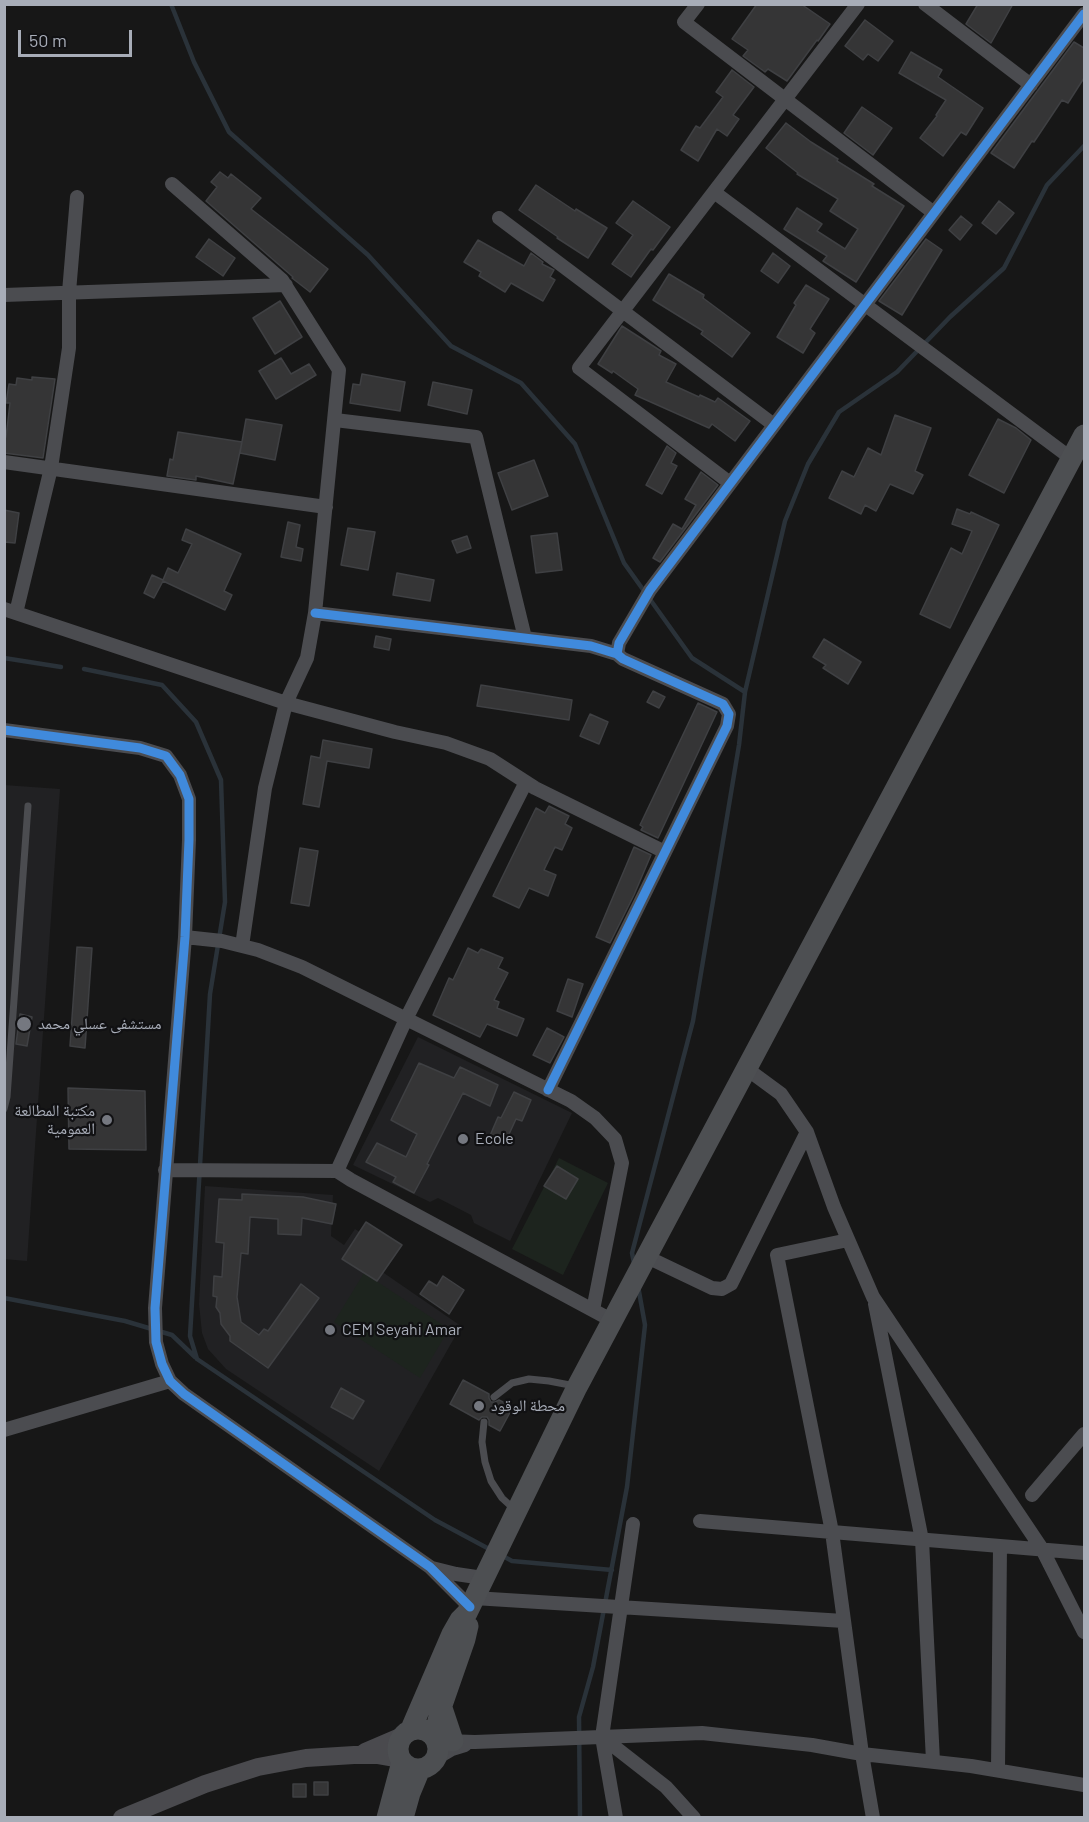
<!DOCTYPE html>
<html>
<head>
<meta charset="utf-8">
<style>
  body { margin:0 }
  #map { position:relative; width:1089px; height:1822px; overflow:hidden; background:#171717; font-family:Barlow,sans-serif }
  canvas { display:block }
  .frame { position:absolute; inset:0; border:6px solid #a8adb8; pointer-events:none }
  .scale { position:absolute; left:18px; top:30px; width:114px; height:27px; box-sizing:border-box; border:3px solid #a8adb8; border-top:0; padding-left:8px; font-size:18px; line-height:21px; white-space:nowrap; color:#a8adb8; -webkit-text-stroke:4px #111113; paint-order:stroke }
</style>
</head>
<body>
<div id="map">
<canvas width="1089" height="1822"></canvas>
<div class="frame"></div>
<div class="scale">50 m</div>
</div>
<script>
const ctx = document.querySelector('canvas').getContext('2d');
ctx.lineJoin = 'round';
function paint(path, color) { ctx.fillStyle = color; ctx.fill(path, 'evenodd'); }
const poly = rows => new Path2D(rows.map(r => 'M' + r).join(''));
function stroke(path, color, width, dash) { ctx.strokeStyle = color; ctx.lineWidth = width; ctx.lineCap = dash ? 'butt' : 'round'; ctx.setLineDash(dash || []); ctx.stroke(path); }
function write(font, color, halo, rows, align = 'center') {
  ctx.font = font + ' Barlow,"Noto Naskh Arabic",sans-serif'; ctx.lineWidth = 4.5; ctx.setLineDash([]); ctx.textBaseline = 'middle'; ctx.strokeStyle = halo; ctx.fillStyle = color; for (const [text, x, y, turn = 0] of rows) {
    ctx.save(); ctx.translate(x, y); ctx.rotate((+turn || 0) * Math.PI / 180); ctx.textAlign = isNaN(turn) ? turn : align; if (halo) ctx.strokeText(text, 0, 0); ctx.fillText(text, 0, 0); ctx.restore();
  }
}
paint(poly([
  [4,785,60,789,27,1261,4,1259],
  [418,1037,572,1113,510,1241,474,1223,471,1215,438,1198,430,1202,353,1165],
  [205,1186,333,1195,331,1236,344,1245,355,1229,393,1253,381,1271,461,1326,379,1471,226,1369,208,1349,202,1333,199,1304]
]), '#212123');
paint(poly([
  [559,1158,608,1183,563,1275,512,1249],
  [364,1273,449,1329,420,1378,334,1322]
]), '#1d241e');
stroke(poly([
  [171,4,194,62,229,132,368,255,451,346,521,383,575,444,624,563,692,658,745,692],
  [4,658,61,667],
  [84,669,162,685,196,722,221,780,225,902,210,994,190,1336,197,1359,435,1520,491,1550],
  [634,1263,632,1253,693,1021,739,745,745,692,785,521,808,464,839,412,897,372,950,317,1004,268,1047,185,1084,146],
  [4,1298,125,1321,172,1335,195,1357],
  [501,1555,512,1561,612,1570],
  [580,1818,579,1717,593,1667,627,1487,645,1325,638,1286]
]), '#2a3239', 4.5);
const building = poly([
  [757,4,801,4,830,24,818,41,817,40,787,81,768,69,765,72,743,56,748,50,732,39,757,4],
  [978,4,1013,4,991,43,966,24,978,4],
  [865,20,893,41,878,61,868,54,863,60,845,46,865,20],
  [1074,42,1084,48,1084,78,1068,103,1062,100,1034,142,1032,141,1014,168,991,153,1074,42],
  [911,52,942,70,938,77,983,108,966,135,961,132,943,156,920,138,937,116,936,115,946,100,899,73,911,52],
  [732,70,754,87,733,115,739,119,727,136,717,129,698,161,681,150,696,126,700,128,723,97,716,92,732,70],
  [862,107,892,128,873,155,844,133,862,107],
  [786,123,811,142,838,159,837,161,874,184,872,186,904,206,856,282,823,261,827,256,784,229,797,208,822,224,817,231,845,249,858,229,830,211,838,199,797,174,798,173,766,148,786,123],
  [220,172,228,178,231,174,261,198,251,209,328,269,310,292,292,278,293,277,206,201,217,187,211,182,220,172],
  [536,185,575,211,576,209,607,228,588,258,557,238,558,237,519,210,536,185],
  [633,201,670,227,653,250,651,249,631,277,612,264,633,235,616,223,633,201],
  [999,201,1014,213,996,234,982,223,999,201],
  [961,216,972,225,960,240,949,230,961,216],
  [209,239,235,258,223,276,196,257,209,239],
  [926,239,942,250,902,315,879,301,926,239],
  [478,240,524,266,531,253,543,262,542,264,554,270,550,277,555,280,543,301,511,283,505,292,479,276,481,272,464,262,478,240],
  [773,253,790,266,778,283,761,271,773,253],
  [669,274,704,295,703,298,750,333,732,357,701,334,703,331,653,300,669,274],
  [806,285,829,299,810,329,815,333,803,353,777,337,796,305,794,303,806,285],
  [280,301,302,337,275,354,253,318,280,301],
  [622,326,661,351,659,355,676,364,666,382,699,397,700,395,715,402,718,398,750,421,735,441,712,424,709,428,635,395,638,389,613,371,612,373,598,364,622,326],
  [281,358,291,374,309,364,316,375,276,399,259,371,281,358],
  [362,374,405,382,400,411,350,403,353,384,360,385,362,374],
  [32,377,55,379,43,458,4,453,4,437,6,437,10,403,6,403,9,384,16,385,17,378,32,380,32,377],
  [433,382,472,390,467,414,428,405,433,382],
  [895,415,931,428,915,471,923,475,913,494,890,484,876,511,865,505,861,514,829,498,842,471,854,477,868,448,881,455,895,415],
  [246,419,282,425,275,460,240,453,246,419],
  [998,419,1016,428,1031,440,1004,493,969,475,998,419],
  [178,432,242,442,233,484,196,476,196,480,167,476,170,459,173,460,178,432],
  [667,446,676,453,671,463,677,466,662,494,646,485,667,446],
  [534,460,548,496,512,510,498,473,534,460],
  [701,472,718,485,660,562,653,558,673,524,682,529,696,505,685,499,701,472],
  [957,509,970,514,971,512,999,525,950,628,920,614,951,548,962,554,972,531,952,524,957,509],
  [4,510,19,513,15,543,4,542,4,510],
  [288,522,300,525,296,547,303,549,301,561,281,557,288,522],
  [348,528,375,532,368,570,341,565,348,528],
  [186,529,241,554,224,591,232,595,225,610,163,581,154,598,144,593,152,575,163,580,168,568,178,573,192,544,182,540,186,529],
  [557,533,562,570,536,573,531,536,557,533],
  [467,536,471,548,457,553,452,541,467,536],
  [397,573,434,580,430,601,393,595,397,573],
  [376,636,391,639,389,650,374,647,376,636],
  [824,639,861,662,848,684,823,668,826,665,813,657,824,639],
  [481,685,572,700,569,720,477,706,481,685],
  [653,691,665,697,659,708,647,702,653,691],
  [698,703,717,712,658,838,641,830,643,827,640,825,698,703],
  [590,714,608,722,599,744,580,736,590,714],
  [323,740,372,749,369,768,327,761,319,807,303,804,311,756,320,758,323,740],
  [549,806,569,816,565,824,572,828,562,850,555,847,544,870,556,875,548,896,529,888,519,908,493,896,536,808,545,813,549,806],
  [634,847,651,855,634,895,610,943,596,937,634,847],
  [300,848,318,851,309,906,291,903,300,848],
  [77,947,92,948,85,1048,70,1046,77,947],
  [468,948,478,953,481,949,503,958,498,968,508,973,494,1000,499,1002,497,1008,524,1019,517,1036,487,1024,480,1037,433,1015,449,978,453,980,468,948],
  [568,979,583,984,572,1017,557,1011,568,979],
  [20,1014,32,1017,27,1046,16,1044,20,1014],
  [547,1028,564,1037,550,1063,533,1055,547,1028],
  [419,1063,454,1078,460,1067,498,1085,490,1106,463,1093,427,1164,429,1165,414,1193,393,1182,396,1177,366,1162,377,1143,406,1157,417,1134,391,1120,419,1063],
  [68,1088,145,1091,146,1150,69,1149,68,1088],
  [514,1092,531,1100,522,1121,516,1119,504,1145,489,1138,498,1117,501,1118,514,1092],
  [557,1166,578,1179,566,1199,544,1186,557,1166],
  [242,1194,303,1197,336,1204,332,1224,302,1218,301,1235,278,1234,278,1219,250,1217,248,1254,241,1253,237,1297,241,1322,259,1335,264,1329,268,1331,301,1284,319,1298,268,1368,230,1341,230,1336,221,1324,220,1313,216,1307,217,1297,213,1296,214,1276,222,1277,224,1243,216,1242,219,1199,242,1200,242,1194],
  [366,1222,402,1245,377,1281,342,1259,366,1222],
  [443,1276,464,1290,449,1314,420,1294,429,1281,437,1286,443,1276],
  [463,1380,489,1394,489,1398,491,1402,495,1402,499,1400,513,1407,500,1431,489,1425,489,1420,487,1417,482,1417,479,1420,450,1404,463,1380],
  [341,1388,364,1401,353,1419,331,1407,341,1388],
  [314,1782,328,1782,328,1795,314,1795,314,1782],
  [293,1784,306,1784,306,1797,293,1797,293,1784]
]);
paint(building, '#353536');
stroke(building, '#3f4043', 1.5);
stroke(poly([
  [4,1109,7,1097,28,806],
  [494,1397,512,1383,529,1379,549,1381,575,1386],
  [484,1422,482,1442,485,1462,491,1481,502,1498,514,1509]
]), '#4b4c50', 7);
stroke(poly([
  [698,4,684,22,934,213],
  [925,4,1031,85],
  [172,184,282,280,339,370,315,613,307,658,286,703,265,788,242,946],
  [714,192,1072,459],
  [499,218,774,425],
  [4,295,286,285],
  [335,420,476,437,525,638],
  [4,462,326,507],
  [730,483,579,368,858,4],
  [4,609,286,703,395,732,446,743,490,759,535,788,665,852],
  [16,613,51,468,69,348,69,292,77,197],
  [315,613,591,646,617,654,623,659,723,704,729,714,727,726,548,1090],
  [617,654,619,643,650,590,1084,14],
  [4,730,140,748,166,756,180,775,189,799,189,840,185,937,155,1308,156,1342,162,1364,170,1381,184,1394,430,1567,470,1607],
  [185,937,222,941,258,950,302,967,571,1101,595,1118,615,1139,622,1163,593,1310],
  [747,1069,781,1094,807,1132,834,1207,873,1297,1042,1549,1084,1632],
  [165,1170,337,1171,351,1180,613,1321],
  [337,1171,406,1019,526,782],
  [848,1240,777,1255,832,1532,862,1754,873,1818],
  [647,1257,712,1288,722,1289,731,1284,807,1132],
  [875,1304,922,1540,933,1761],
  [4,1430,170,1381],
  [1032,1495,1084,1434],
  [700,1521,1084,1553],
  [432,1568,456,1574,483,1578],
  [474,1598,844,1621],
  [602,1737,633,1524],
  [445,1741,475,1742,702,1733,812,1745,862,1754,971,1766,1084,1785],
  [435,1759,452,1749,465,1745],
  [998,1770,1000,1546],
  [616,1818,602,1737,666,1787,694,1818]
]), '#4b4c50', 14);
stroke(poly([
  [365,1752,400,1737],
  [122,1818,205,1784,258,1767,306,1758,354,1755,377,1755,400,1759]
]), '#4a4a4e', 18);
stroke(poly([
  [442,1708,453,1741],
  '398 1749a20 20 0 1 1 40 0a20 20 0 1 1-40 0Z',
  [411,1729,452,1634,460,1620,467,1613,577,1387,1084,435],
  [434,1736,442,1705,465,1639,468,1626],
  [387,1818,402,1762],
  [403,1818,410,1793,420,1769]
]), '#4d4f52', 21);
stroke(poly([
  [315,613,591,646,617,654,623,659,723,704,729,714,727,726,548,1090],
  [617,654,619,643,650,590,1084,14],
  [4,730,140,748,166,756,180,775,189,799,189,840,185,937,155,1308,156,1342,162,1364,170,1381,184,1394,430,1567,470,1607]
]), '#408adc', 9);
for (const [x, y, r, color] of [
  [24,1024,8,"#757880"],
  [107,1120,6,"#757880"],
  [463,1139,6,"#757880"],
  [330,1330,6,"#757880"],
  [479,1406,6,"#757880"]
]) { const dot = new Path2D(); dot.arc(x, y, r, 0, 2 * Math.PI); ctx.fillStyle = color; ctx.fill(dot); stroke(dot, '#111113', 2); }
write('16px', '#a8adb8', '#111113', [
  ["مستشفى عسلي محمد",38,1024],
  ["مكتبة المطالعة",95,1111,"right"],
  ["العمومية",95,1129,"right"],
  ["Ecole",475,1139],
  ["CEM Seyahi Amar",342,1330],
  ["محطة الوقود",491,1406]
], 'left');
</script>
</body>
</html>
